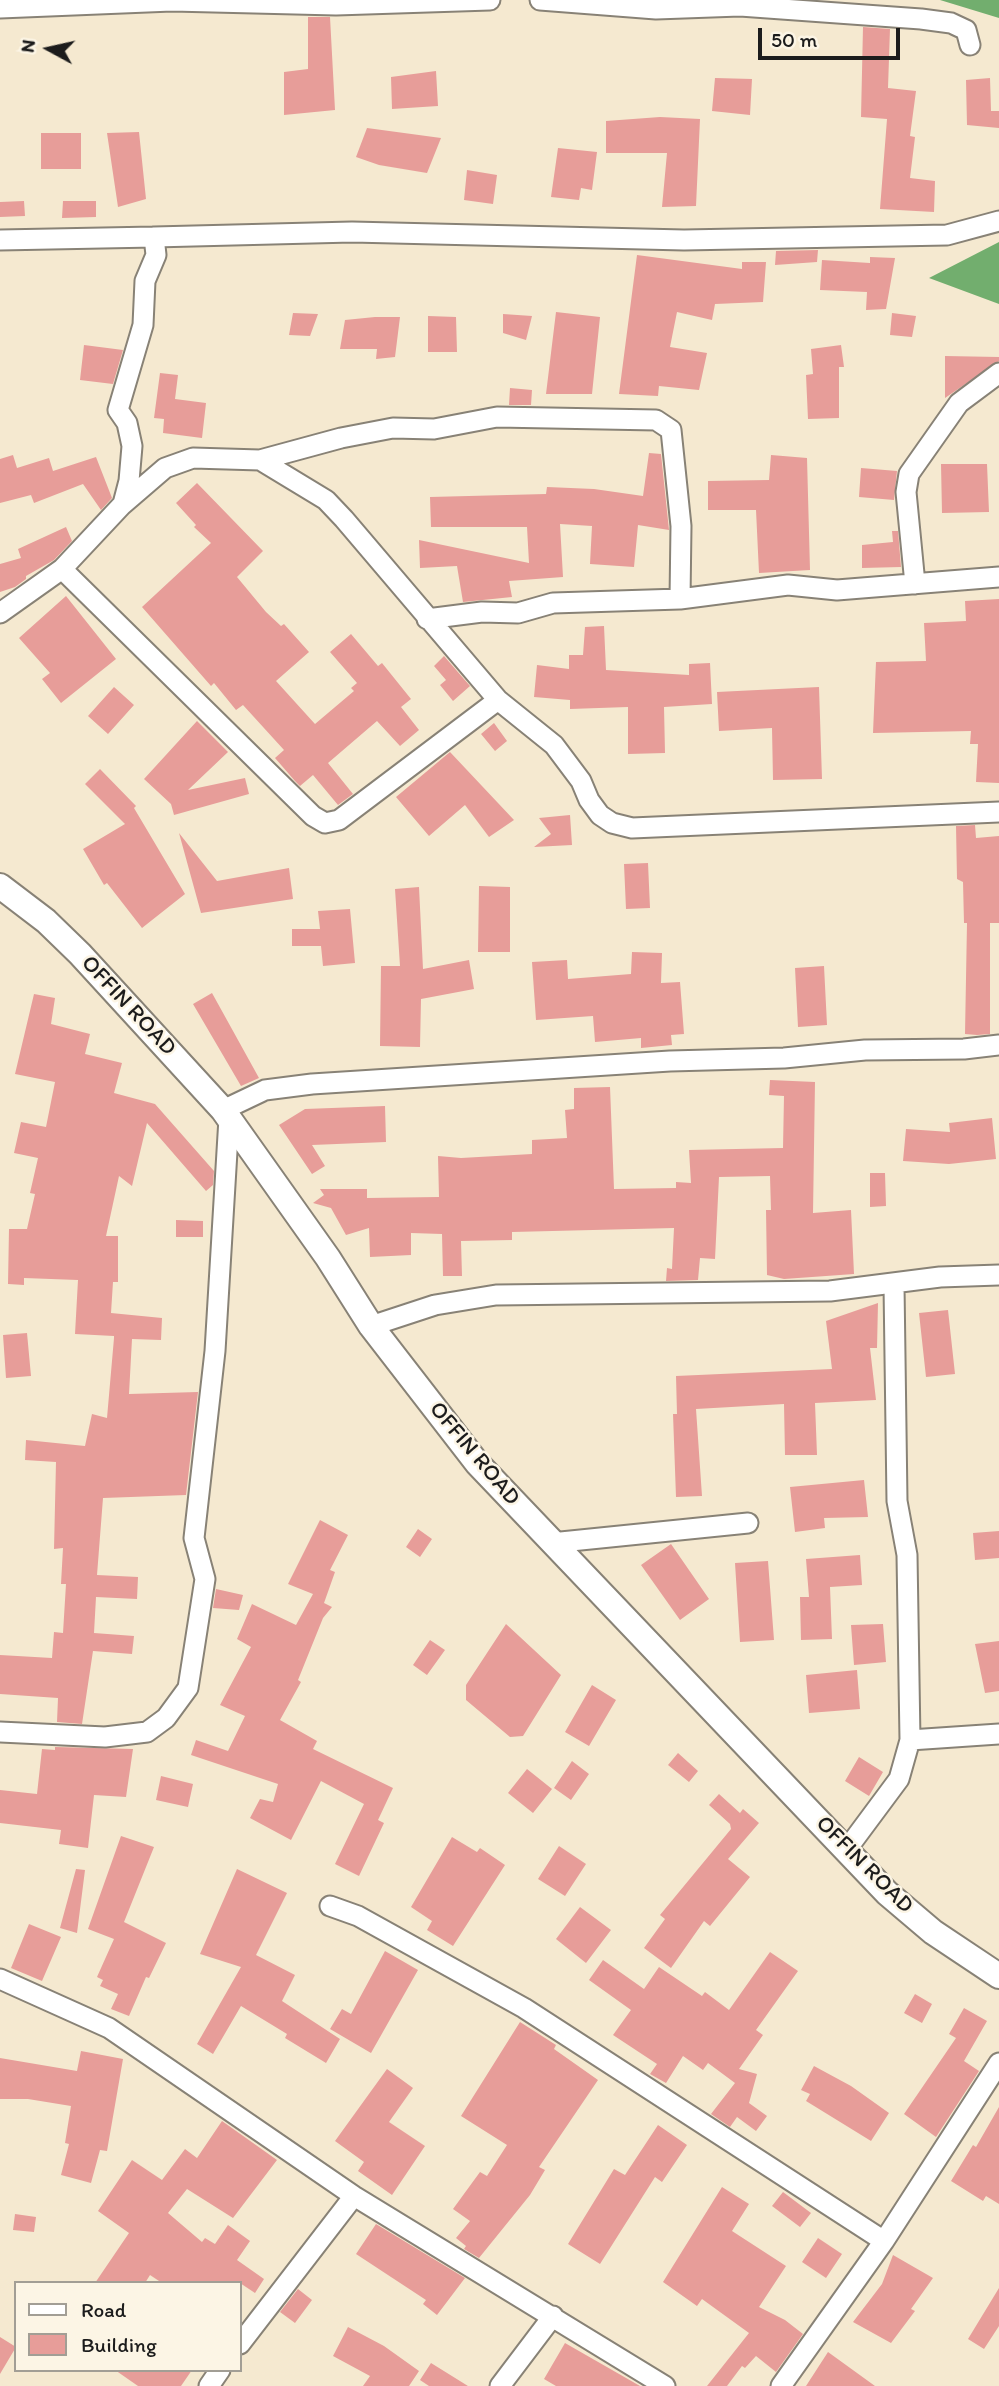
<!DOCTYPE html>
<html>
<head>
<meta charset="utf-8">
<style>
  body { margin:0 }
  #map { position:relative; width:999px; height:2386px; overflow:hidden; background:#f5e9d0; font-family:Itim,sans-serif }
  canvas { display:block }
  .legend { position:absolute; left:14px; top:2281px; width:228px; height:91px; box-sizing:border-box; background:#fcf5e5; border:2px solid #a29e95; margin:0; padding:9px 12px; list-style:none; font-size:21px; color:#1c1c1c }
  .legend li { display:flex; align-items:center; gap:14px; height:35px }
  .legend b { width:35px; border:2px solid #a29e95 }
  .north { position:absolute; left:14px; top:14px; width:70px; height:70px; -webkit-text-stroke:5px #fcf5e5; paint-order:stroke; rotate:278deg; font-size:19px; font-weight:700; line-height:28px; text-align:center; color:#1c1c1c }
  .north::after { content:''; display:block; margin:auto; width:24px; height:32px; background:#1c1c1c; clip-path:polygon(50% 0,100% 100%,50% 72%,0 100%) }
  .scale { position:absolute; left:758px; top:28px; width:142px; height:32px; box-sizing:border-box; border:4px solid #1c1c1c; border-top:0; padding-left:9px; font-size:21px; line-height:24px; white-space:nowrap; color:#1c1c1c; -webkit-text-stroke:5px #fcf5e5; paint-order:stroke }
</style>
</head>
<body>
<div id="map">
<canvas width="999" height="2386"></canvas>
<ul class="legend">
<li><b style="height:9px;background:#fff"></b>Road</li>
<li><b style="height:19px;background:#e79d99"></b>Building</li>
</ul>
<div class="north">N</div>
<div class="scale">50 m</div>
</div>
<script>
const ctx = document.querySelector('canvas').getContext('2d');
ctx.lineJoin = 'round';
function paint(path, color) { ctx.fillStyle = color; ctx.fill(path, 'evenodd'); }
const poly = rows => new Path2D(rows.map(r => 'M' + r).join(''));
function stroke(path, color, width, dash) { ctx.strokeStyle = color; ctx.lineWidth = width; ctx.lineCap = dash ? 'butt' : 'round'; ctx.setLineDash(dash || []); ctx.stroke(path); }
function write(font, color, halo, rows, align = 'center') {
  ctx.font = font + ' Itim,sans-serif'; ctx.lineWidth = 5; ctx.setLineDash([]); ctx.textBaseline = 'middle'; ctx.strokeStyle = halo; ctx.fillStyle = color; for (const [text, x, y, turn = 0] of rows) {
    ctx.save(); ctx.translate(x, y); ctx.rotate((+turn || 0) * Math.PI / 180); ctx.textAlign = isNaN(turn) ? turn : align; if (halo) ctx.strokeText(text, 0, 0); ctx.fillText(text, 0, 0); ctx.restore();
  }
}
paint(poly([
  [940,0,999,0,999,18],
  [999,242,999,304,929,278]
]), '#72ae6e');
paint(poly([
  [308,17,330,17,335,110,284,115,284,72,308,69],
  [863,27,890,29,888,88,916,91,910,136,915,137,910,178,935,181,934,212,880,209,887,119,861,117],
  [436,71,438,106,392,109,391,77],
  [715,78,752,79,750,115,712,111],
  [990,78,991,111,999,111,999,128,967,125,966,80],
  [660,117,700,119,696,206,662,207,667,153,606,153,606,121],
  [367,128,441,138,427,173,379,165,356,157],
  [139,132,146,199,118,207,107,133],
  [41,133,81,133,81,169,41,169],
  [558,148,597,152,592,190,581,188,579,200,551,197],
  [467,170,497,175,493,204,464,200],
  [24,201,25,216,0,217,0,202],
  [63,201,96,201,96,217,62,218],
  [818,250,817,262,775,265,776,251],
  [637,255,742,269,742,262,766,262,763,302,715,304,712,320,677,312,670,347,707,353,699,390,659,386,658,396,619,394],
  [870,257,895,258,886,309,866,310,867,292,820,290,822,260,870,263],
  [556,312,600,317,592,394,546,394],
  [293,313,318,314,310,336,289,335],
  [892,313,916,316,912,337,890,335],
  [503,314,532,316,526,340,503,333],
  [428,316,456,317,457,352,428,352],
  [375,317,400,317,395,357,376,359,377,349,340,349,345,320],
  [84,345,123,350,113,384,80,380],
  [841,345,844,367,839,367,839,418,808,419,806,375,813,374,811,349],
  [945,356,999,357,999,361,945,398],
  [160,373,178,375,175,399,206,403,202,438,163,433,164,419,154,418],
  [510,388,532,390,531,405,509,405],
  [649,453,661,454,669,530,638,525,634,567,590,564,592,526,560,524,563,577,509,581,512,597,463,602,457,566,420,568,419,540,529,563,527,527,431,527,430,497,546,494,547,487,594,489,643,496],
  [13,455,17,468,49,458,53,471,96,457,112,498,101,510,83,484,34,503,31,495,0,503,0,459],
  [771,455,807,458,810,570,759,573,756,510,708,510,708,481,769,480],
  [941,464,987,464,989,512,942,513],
  [861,468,897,471,894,500,859,497],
  [197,483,263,551,237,577,266,612,281,626,284,624,309,652,276,681,315,724,354,691,351,688,357,683,330,652,351,634,378,666,382,663,411,699,401,707,419,730,400,746,377,721,328,763,353,794,338,805,313,775,300,786,295,781,275,758,284,750,243,705,236,710,214,683,211,686,142,607,211,543,194,527,196,525,176,503],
  [66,527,72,541,54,560,26,576,26,579,15,587,0,592,0,564,21,558,18,549],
  [892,531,898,531,901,567,862,568,862,545,893,542],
  [66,596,116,659,61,703,42,679,50,673,19,638],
  [999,599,999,783,976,782,978,744,970,744,971,731,873,733,876,662,926,661,924,623,966,621,965,601],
  [604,626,606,670,689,675,689,664,710,663,712,704,664,707,665,753,628,754,628,707,570,709,570,700,534,697,537,665,569,669,569,655,583,655,585,627],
  [444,656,470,686,453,701,440,685,446,680,434,666],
  [114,687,134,705,108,734,88,716],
  [819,687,822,779,773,780,772,728,719,731,717,692],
  [197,721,228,752,188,790,245,778,249,794,174,815,171,804,144,779],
  [494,723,507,741,495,751,481,734],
  [450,752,514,820,489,837,465,805,429,836,396,797],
  [100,769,136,806,134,808,185,894,142,928,107,883,104,885,83,849,125,824,85,784],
  [570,815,572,845,534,847,551,834,539,818],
  [975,825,976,838,999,836,999,923,990,923,990,1034,977,1035,965,1034,967,923,964,923,963,882,957,879,956,826],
  [179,833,217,881,289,868,293,899,201,913],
  [648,863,650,908,626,909,624,864],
  [479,886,510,887,510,952,478,952],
  [419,887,423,969,469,960,474,989,421,999,420,1047,380,1046,381,966,400,966,395,889],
  [350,909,355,963,323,966,321,946,292,946,292,929,320,929,318,911],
  [632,952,662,953,661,983,680,982,684,1034,671,1035,672,1045,641,1048,641,1038,595,1042,593,1016,536,1020,532,962,567,960,568,979,631,974],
  [824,966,827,1025,798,1027,795,968],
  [212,993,259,1078,241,1086,193,1004],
  [34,994,55,998,51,1024,90,1034,85,1054,122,1063,114,1093,155,1104,214,1171,213,1185,206,1191,147,1123,132,1186,119,1176,106,1236,118,1236,118,1282,113,1282,111,1313,162,1318,161,1340,132,1339,129,1394,198,1392,186,1495,103,1498,97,1575,138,1577,137,1599,96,1597,94,1633,134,1636,132,1654,93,1651,82,1724,57,1722,58,1698,0,1694,0,1655,52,1658,54,1632,63,1633,66,1584,61,1584,63,1548,54,1549,56,1462,25,1460,26,1440,85,1446,92,1414,107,1418,114,1338,114,1336,75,1334,78,1280,24,1278,24,1285,8,1284,9,1229,27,1229,35,1194,30,1193,38,1158,14,1153,21,1122,46,1127,55,1082,15,1074],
  [770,1080,815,1082,813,1213,851,1210,854,1274,784,1279,767,1275,766,1210,771,1210,770,1176,719,1177,715,1259,700,1258,698,1280,666,1281,667,1268,672,1269,674,1228,512,1232,512,1240,461,1241,462,1276,443,1276,442,1234,411,1233,411,1255,370,1257,369,1228,346,1235,331,1208,313,1203,324,1195,320,1189,367,1189,367,1198,439,1197,438,1156,461,1158,532,1154,532,1140,567,1138,565,1110,574,1109,574,1088,610,1087,614,1189,676,1188,676,1182,691,1183,689,1150,783,1148,784,1096,769,1095],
  [385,1106,386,1142,312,1145,325,1166,312,1174,279,1125,305,1109],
  [992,1118,996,1159,949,1164,903,1161,906,1129,950,1132,949,1123],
  [870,1173,885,1173,886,1206,870,1207],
  [176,1220,203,1221,203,1237,176,1237],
  [878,1303,877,1348,870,1348,876,1400,815,1403,817,1455,785,1455,784,1404,696,1409,702,1496,676,1497,673,1414,677,1414,676,1376,832,1369,826,1321],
  [948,1310,955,1374,926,1377,919,1313],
  [27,1333,31,1376,6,1378,3,1335],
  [864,1480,868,1517,824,1518,825,1528,795,1532,790,1487],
  [320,1520,348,1535,330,1570,335,1572,324,1603,332,1607,323,1618,298,1680,301,1682,280,1720,317,1741,313,1749,393,1788,378,1820,384,1823,359,1876,335,1864,364,1804,321,1781,291,1840,250,1818,260,1799,273,1802,278,1784,191,1755,196,1740,228,1751,245,1716,220,1705,251,1647,237,1639,252,1604,296,1625,313,1594,288,1584],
  [418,1529,432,1539,420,1557,406,1547],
  [999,1531,999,1558,975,1560,973,1533],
  [671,1544,709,1599,680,1620,641,1565],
  [860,1555,862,1585,830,1587,832,1639,801,1640,800,1597,809,1597,806,1559],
  [768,1561,774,1640,740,1642,735,1563],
  [216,1589,243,1595,239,1610,213,1608],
  [506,1624,561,1675,523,1736,510,1737,466,1700,466,1685],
  [883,1624,886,1662,854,1665,851,1625],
  [430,1640,445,1650,427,1675,413,1665],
  [999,1641,999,1691,985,1693,975,1644],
  [857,1670,860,1709,809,1713,806,1675],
  [592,1685,616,1700,589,1746,565,1732],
  [55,1747,133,1749,126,1797,94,1795,88,1848,59,1844,61,1830,0,1823,0,1790,37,1794,42,1749,55,1750],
  [678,1753,698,1771,689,1782,668,1765],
  [859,1757,883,1772,869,1796,845,1781],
  [572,1761,589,1774,571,1800,554,1788],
  [527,1769,552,1789,533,1813,508,1793],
  [161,1776,193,1784,188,1807,156,1800],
  [719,1794,740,1813,743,1809,759,1823,728,1859,750,1877,710,1926,704,1921,671,1968,644,1948,665,1919,660,1915,731,1829,730,1824,709,1805],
  [121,1836,154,1847,124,1922,166,1943,149,1978,146,1977,129,2016,111,2009,118,1994,100,1986,103,1980,97,1977,114,1939,88,1929],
  [452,1837,477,1852,480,1848,505,1865,453,1946,427,1930,432,1921,411,1907],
  [559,1846,586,1864,565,1896,538,1879],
  [76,1869,85,1870,77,1933,60,1928],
  [237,1869,287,1893,256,1955,295,1975,282,2001,340,2039,326,2063,285,2038,287,2034,241,2006,213,2054,197,2044,241,1967,200,1954],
  [580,1907,611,1930,586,1963,556,1939],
  [29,1924,61,1937,42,1981,11,1968],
  [385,1951,418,1970,371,2053,330,2029,342,2009,351,2014],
  [770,1952,798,1971,756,2030,763,2035,739,2069,757,2074,749,2103,767,2116,756,2131,737,2117,730,2127,711,2114,735,2083,708,2063,703,2070,683,2056,666,2083,650,2074,657,2064,613,2035,631,2010,589,1980,603,1960,644,1989,659,1967,702,1996,705,1992,729,2010],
  [915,1994,932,2004,922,2023,904,2013],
  [964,2008,987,2021,964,2061,979,2071,936,2137,904,2114,956,2038,949,2034],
  [520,2022,556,2045,554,2049,598,2080,539,2167,545,2170,530,2195,479,2258,464,2249,466,2246,456,2238,470,2221,453,2209,480,2172,487,2176,507,2145,461,2116],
  [81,2051,123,2059,107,2151,100,2150,91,2183,61,2175,69,2144,65,2143,71,2106,28,2099,0,2099,0,2058,77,2071],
  [814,2066,851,2086,889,2113,871,2141,806,2101,810,2094,801,2090],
  [387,2069,413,2088,389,2122,425,2146,392,2195,358,2171,364,2162,335,2141],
  [999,2107,999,2204,986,2196,983,2201,951,2181,973,2145,976,2147],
  [222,2121,277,2160,233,2218,187,2189,168,2213,202,2242,205,2238,215,2244,228,2225,250,2241,237,2260,264,2279,255,2293,240,2283,162,2283,150,2275,145,2283,95,2283,129,2233,98,2211,132,2160,162,2180,185,2149,197,2158],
  [658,2125,687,2145,662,2182,655,2177,600,2264,568,2244,614,2169,625,2175],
  [722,2187,749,2204,732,2231,786,2266,759,2307,785,2320,803,2334,776,2372,756,2356,745,2368,742,2366,727,2386,707,2386,749,2333,702,2299,697,2306,663,2282],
  [783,2192,811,2213,800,2227,772,2206],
  [15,2214,36,2217,34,2232,13,2230],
  [376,2224,465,2278,437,2315,423,2304,426,2300,356,2254],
  [818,2238,842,2254,826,2278,802,2262],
  [893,2255,933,2278,911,2309,915,2311,891,2343,853,2322,882,2284],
  [999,2288,999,2326,984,2349,968,2339],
  [298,2289,312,2300,295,2323,280,2312],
  [348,2327,384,2346,419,2371,409,2386,363,2386,370,2376,333,2356],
  [0,2337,16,2347,0,2374],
  [565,2343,640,2386,556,2386,544,2379],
  [828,2352,875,2386,806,2386],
  [431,2363,468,2386,429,2386,420,2380],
  [115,2370,192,2370,181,2386,138,2386]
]), '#e79d99');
const minor = poly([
  [540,0,656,9,740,6,921,19,951,23,966,30,970,45],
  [0,8,172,1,336,5,490,0],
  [0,240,154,237],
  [260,460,341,438,393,428,434,429,497,417,656,420,671,430,681,526,680,599],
  [123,504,129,481,132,446,127,423,118,410,143,325,145,281,156,255,154,237,352,232,684,240,947,235,999,221],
  [62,569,313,816,325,823,339,820,498,700],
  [915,584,906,492,909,474,959,403,999,373],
  [0,613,62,569,122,505,165,468,193,458,260,460,326,500,344,519,498,700,554,745,581,781,589,800,600,815,612,823,632,828,999,812],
  [427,619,482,612,518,613,553,603,680,599,788,585,837,590,999,577],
  [223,1110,265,1090,312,1084,670,1061,784,1058,865,1050,964,1049,999,1045],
  [371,1326,435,1305,496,1295,830,1291,940,1277,999,1275],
  [551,1543,748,1523],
  [0,1732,105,1737,147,1732,166,1718,188,1688,205,1579,194,1538,215,1351,229,1118],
  [910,1740,999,1734],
  [847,1849,899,1779,910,1740,907,1555,897,1501,894,1285],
  [330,1906,358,1916,524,2008,884,2241],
  [0,1979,109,2028,354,2196,665,2386],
  [240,2344,354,2196],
  [209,2386,220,2370],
  [500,2386,553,2316],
  [781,2386,884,2241,999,2063]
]);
const tertiary = poly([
  [0,886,46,921,80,954,223,1110,328,1258,371,1326,477,1463,887,1893,933,1932,999,1976]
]);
stroke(minor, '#888276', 23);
stroke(tertiary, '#888276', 28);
stroke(minor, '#fff', 19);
stroke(tertiary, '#fff', 24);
write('23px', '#1c1c1c', '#fcf5e5', [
  ["OFFIN ROAD",128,1006,47],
  ["OFFIN ROAD",474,1454,50],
  ["OFFIN ROAD",864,1865,45]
]);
</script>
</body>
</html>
